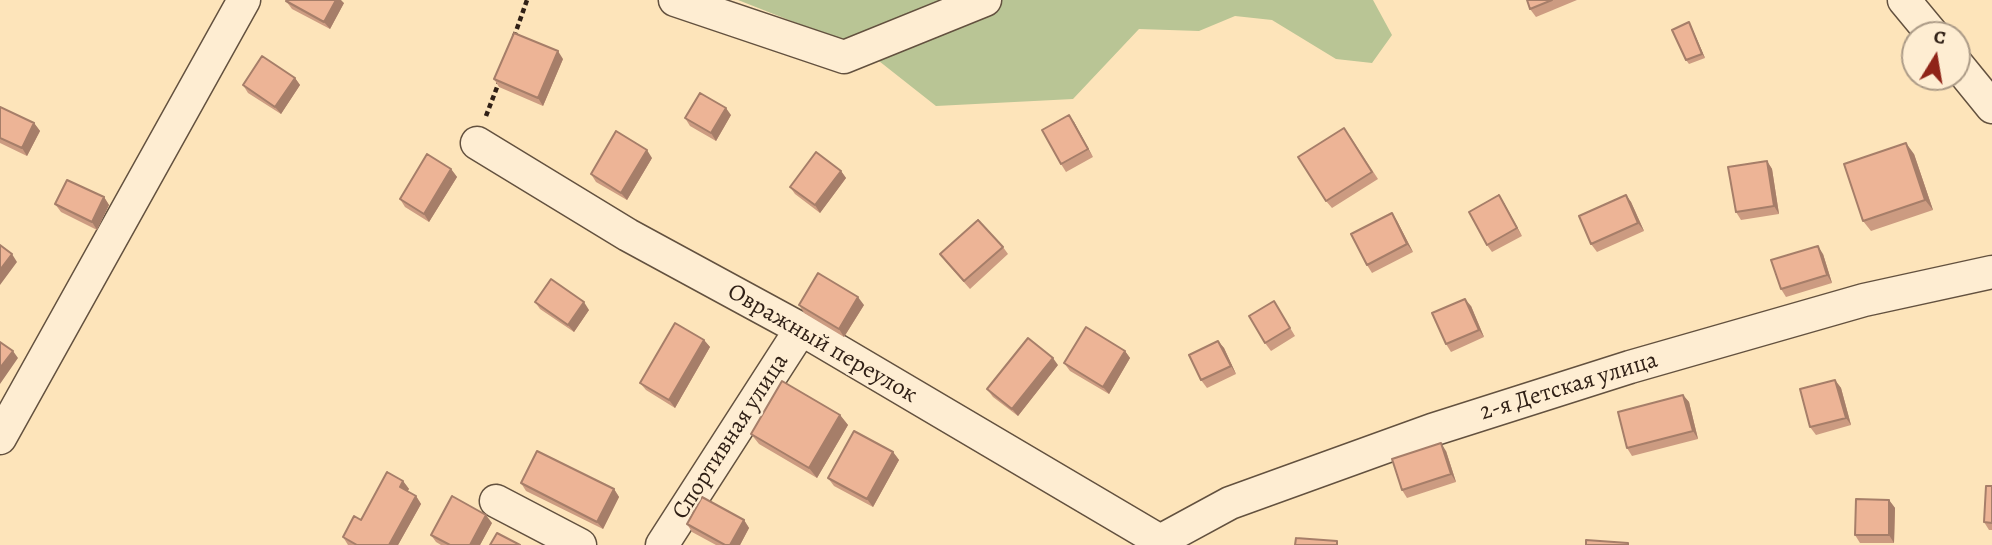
<!DOCTYPE html>
<html>
<head>
<meta charset="utf-8">
<style>
  body { margin:0 }
  #map { position:relative; width:1992px; height:545px; overflow:hidden; background:#fde4ba; font-family:Alegreya,serif }
  canvas { display:block }
  .north { position:absolute; left:1901px; top:21px; width:70px; height:70px; box-sizing:border-box; background:#feedd2; border:2px solid #ac9b87; border-radius:50%; rotate:11deg; font-size:19px; font-weight:700; line-height:28px; text-align:center; color:#302016 }
  .north::after { content:''; display:block; margin:auto; width:24px; height:32px; background:#8f2418; clip-path:polygon(50% 0,100% 100%,50% 72%,0 100%) }
</style>
</head>
<body>
<div id="map">
<canvas width="1992" height="545"></canvas>
<div class="north">С</div>
</div>
<script>
const ctx = document.querySelector('canvas').getContext('2d');
ctx.lineJoin = 'round';
function paint(path, color) { ctx.fillStyle = color; ctx.fill(path, 'evenodd'); }
const poly = rows => new Path2D(rows.map(r => 'M' + r).join(''));
function stroke(path, color, width, dash) { ctx.strokeStyle = color; ctx.lineWidth = width; ctx.lineCap = dash ? 'butt' : 'round'; ctx.setLineDash(dash || []); ctx.stroke(path); }
function write(font, color, halo, rows, align = 'center') {
  ctx.font = font + ' Alegreya,serif'; ctx.lineWidth = 5; ctx.setLineDash([]); ctx.textBaseline = 'middle'; ctx.strokeStyle = halo; ctx.fillStyle = color; for (const [text, x, y, turn = 0] of rows) {
    ctx.save(); ctx.translate(x, y); ctx.rotate((+turn || 0) * Math.PI / 180); ctx.textAlign = isNaN(turn) ? turn : align; if (halo) ctx.strokeText(text, 0, 0); ctx.fillText(text, 0, 0); ctx.restore();
  }
}
paint(poly([
  [738,0,1373,0,1392,35,1372,63,1336,59,1272,20,1235,16,1199,31,1139,29,1073,99,936,106,865,50]
]), '#b9c595');
const street = poly([
  [675,0,844,57,985,0],
  [1904,0,1933,35],
  [1957,64,1992,107],
  [477,143,628,235,801,329,1167,545],
  [0,438,244,0],
  [496,501,580,545],
  [1160,541,1230,503,1432,430,1630,367,1864,300,1992,272],
  [662,545,801,329]
]);
stroke(street, '#63513f', 35);
stroke(poly([
  [514,37,527,0],
  [486,116,499,82]
]), '#302016', 4.5, [5, 3.5]);
stroke(street, '#feedd2', 32);
paint(poly([
  [1527,0,1577,0,1536,17,1530,9],
  [286,1,344,3,330,29,292,9],
  [1691,26,1705,58,1689,64,1686,60],
  [563,59,543,106,499,87,494,79],
  [295,78,300,85,281,114,248,93,243,85],
  [0,108,34,123,40,131,27,156,0,143],
  [731,115,716,141,690,126,685,118],
  [1074,122,1093,157,1066,172,1061,164],
  [1350,136,1378,179,1332,208,1326,201],
  [1914,154,1933,210,1871,231,1863,221],
  [652,158,627,200,596,182,591,174],
  [1767,161,1772,169,1779,214,1741,220,1736,212],
  [451,169,457,177,429,222,405,207,400,199],
  [841,171,846,178,820,213,795,194,790,187],
  [1626,195,1631,202,1644,231,1597,252,1591,244],
  [104,197,109,205,97,230,61,212,55,204],
  [1504,203,1522,236,1492,252,1487,245],
  [1392,213,1397,221,1413,252,1372,273,1367,265],
  [1003,247,1008,254,970,289,946,262,940,254],
  [1823,254,1832,283,1786,297,1781,289],
  [1274,301,1295,336,1271,351,1265,343],
  [535,302,589,310,574,332,540,309],
  [799,305,864,305,844,337,804,313],
  [1471,306,1484,337,1451,352,1446,344],
  [704,340,710,347,675,408,646,390,640,383],
  [1218,341,1224,348,1236,374,1207,388,1201,380],
  [1125,351,1130,358,1109,394,1070,371,1064,363],
  [1058,365,1018,416,993,397,987,389],
  [1835,380,1841,388,1851,425,1816,435,1810,427],
  [1683,395,1689,402,1698,439,1632,456,1627,448],
  [840,415,848,425,817,478,759,444,751,434],
  [1446,451,1456,482,1407,498,1402,490],
  [893,452,899,460,873,507,834,486,828,478],
  [403,481,409,489,407,491,416,496,421,504,398,545,348,545,343,537],
  [521,483,614,489,619,497,603,529,526,491],
  [1992,486,1992,530,1989,530,1984,522],
  [1889,500,1895,508,1894,543,1860,543,1855,535],
  [744,520,749,528,740,545,716,545,692,532,687,524],
  [492,523,480,545,441,545,436,542,431,535]
]), '#cc9b81');
paint(poly([
  [336,0,341,0,344,3,330,29,324,22],
  [1689,22,1691,26,1705,58,1702,54],
  [558,51,563,59,543,106,538,98],
  [295,78,300,85,281,114,275,107],
  [726,108,731,115,716,141,711,133],
  [1069,115,1074,122,1093,157,1088,149],
  [34,123,40,131,27,156,22,148],
  [1906,143,1914,154,1933,210,1925,200],
  [647,150,652,158,627,200,621,193],
  [1767,161,1772,169,1779,214,1774,206],
  [451,169,457,177,429,222,424,214],
  [841,171,846,178,820,213,815,205],
  [1499,195,1504,203,1522,236,1517,228],
  [1626,195,1631,202,1644,231,1638,223],
  [104,197,109,205,97,230,92,222],
  [1392,213,1397,221,1413,252,1407,244],
  [1818,246,1823,254,1832,283,1827,275],
  [12,254,17,262,0,285,0,270],
  [858,297,864,305,844,337,839,329],
  [1465,299,1471,306,1484,337,1479,330],
  [584,302,589,310,574,332,568,325],
  [704,340,710,347,675,408,669,400],
  [1218,341,1224,348,1236,374,1231,366],
  [13,351,18,358,0,384,0,368],
  [1125,351,1130,358,1109,394,1103,387],
  [1053,358,1058,365,1018,416,1012,409],
  [1835,380,1841,388,1851,425,1846,418],
  [1683,395,1689,402,1698,439,1693,431],
  [840,415,848,425,817,478,809,468],
  [1441,443,1446,451,1456,482,1451,474],
  [893,452,899,460,873,507,867,499],
  [403,481,409,489,405,495,400,487],
  [614,489,619,497,603,529,597,522],
  [416,496,421,504,398,545,389,545],
  [1889,500,1895,508,1894,543,1889,535],
  [486,515,492,523,480,545,470,545],
  [744,520,749,528,740,545,730,545]
]), '#a67e69');
const building = poly([
  [287,0,336,0,324,22,286,1,287,0],
  [1527,0,1552,0,1530,9,1527,0],
  [1689,22,1702,54,1686,60,1672,30,1689,22],
  [514,33,558,51,538,98,494,79,514,33],
  [262,56,295,78,275,107,243,85,262,56],
  [700,93,726,108,711,133,685,118,700,93],
  [0,107,34,123,22,148,0,138,0,107],
  [1069,115,1088,149,1061,164,1042,130,1069,115],
  [1344,128,1372,172,1326,201,1298,157,1344,128],
  [616,131,647,150,621,193,591,174,616,131],
  [1906,143,1925,200,1863,221,1844,164,1906,143],
  [816,152,841,171,815,205,790,187,816,152],
  [427,154,451,169,424,214,400,199,427,154],
  [1767,161,1774,206,1736,212,1728,167,1767,161],
  [67,180,104,197,92,222,55,204,67,180],
  [1499,195,1517,228,1487,245,1469,212,1499,195],
  [1626,195,1638,223,1591,244,1579,216,1626,195],
  [1392,213,1407,244,1367,265,1351,234,1392,213],
  [978,220,1003,247,964,281,940,254,978,220],
  [0,245,12,254,0,270,0,245],
  [1818,246,1827,275,1781,289,1771,260,1818,246],
  [818,273,858,297,839,329,799,305,818,273],
  [551,279,584,302,568,325,535,302,551,279],
  [1465,299,1479,330,1446,344,1432,313,1465,299],
  [1274,301,1290,328,1265,343,1249,316,1274,301],
  [675,323,704,340,669,400,640,383,675,323],
  [1086,327,1125,351,1103,387,1064,363,1086,327],
  [1028,338,1053,358,1012,409,987,389,1028,338],
  [1218,341,1231,366,1201,380,1189,355,1218,341],
  [0,342,13,351,0,368,0,342],
  [1835,380,1846,418,1810,427,1800,389,1835,380],
  [782,381,840,415,809,468,751,434,782,381],
  [1683,395,1693,431,1627,448,1618,412,1683,395],
  [854,431,893,452,867,499,828,478,854,431],
  [1441,443,1451,474,1402,490,1392,459,1441,443],
  [537,451,614,489,597,522,521,483,537,451],
  [387,472,403,481,400,487,416,496,389,545,357,545,343,537,354,516,361,520,387,472],
  [1986,486,1992,486,1992,523,1984,522,1986,486],
  [452,496,486,515,470,545,450,545,431,535,452,496],
  [702,497,744,520,730,545,725,545,687,524,702,497],
  [1856,499,1889,500,1889,535,1855,535,1856,499],
  [497,533,520,545,490,545,497,533],
  [1296,538,1337,541,1337,545,1295,545,1296,538],
  [1586,540,1628,543,1628,545,1586,545,1586,540]
]);
paint(building, '#edb496');
stroke(building, '#a67e69', 2);
write('24px', '#302016', '#feedd2', [
  ["Овражный переулок",822,344,30],
  ["2-я Детская улица",1569,387,-17],
  ["Спортивная улица",731,437,-57]
]);
</script>
</body>
</html>
